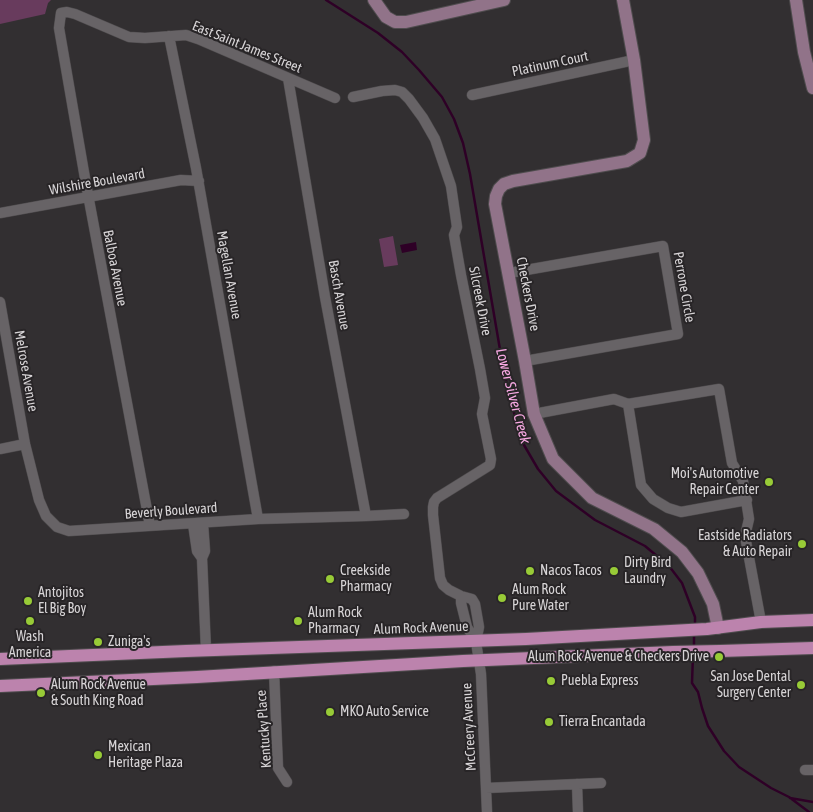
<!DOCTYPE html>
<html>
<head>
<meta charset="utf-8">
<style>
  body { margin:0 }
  canvas { display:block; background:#322f31 }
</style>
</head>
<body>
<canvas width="813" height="812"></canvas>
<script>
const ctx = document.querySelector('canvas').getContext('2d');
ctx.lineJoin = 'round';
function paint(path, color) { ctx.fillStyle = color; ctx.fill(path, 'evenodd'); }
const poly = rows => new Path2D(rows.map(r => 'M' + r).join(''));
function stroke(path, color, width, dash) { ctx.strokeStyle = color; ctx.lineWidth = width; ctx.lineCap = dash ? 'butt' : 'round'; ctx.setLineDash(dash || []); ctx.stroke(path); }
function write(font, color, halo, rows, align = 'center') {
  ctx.font = font + ' "Asap Condensed",sans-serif'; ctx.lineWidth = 4; ctx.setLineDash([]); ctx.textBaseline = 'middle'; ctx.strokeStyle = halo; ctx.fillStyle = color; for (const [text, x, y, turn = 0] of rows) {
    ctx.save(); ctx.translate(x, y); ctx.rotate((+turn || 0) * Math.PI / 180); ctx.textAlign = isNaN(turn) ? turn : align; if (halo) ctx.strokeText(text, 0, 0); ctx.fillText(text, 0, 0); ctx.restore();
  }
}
paint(poly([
  [0,0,51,0,48,3,45,14,0,24],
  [393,236,398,265,384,267,379,239]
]), '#683b5d');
paint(poly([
  [416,242,417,250,402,253,400,245]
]), '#2e0026');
stroke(poly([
  [326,0,378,33,402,52,419,70,442,97,454,119,463,143,470,174,504,373,519,432,524,445,538,469,556,491,595,520,645,546,669,566,682,583,695,617,695,625],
  [694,647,694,633],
  [693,655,692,683,698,692,702,708,708,726,724,751,739,767,771,788,789,797,809,812],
  [790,798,813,802]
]), '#2e0026', 2.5);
const street = poly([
  [169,36,196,168,258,519],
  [288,78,325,297,366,516],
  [472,95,634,60],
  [353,97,382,91,395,90,402,92,409,99,423,118,435,139,451,186,457,227,454,235,461,275,480,369,485,398,482,414,491,459,490,465,437,498,434,502,433,507,433,515,440,578,443,585,449,590,461,596,472,599,475,604,479,627,476,642,481,674,487,812],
  [0,213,181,180,199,181],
  [509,273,663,246,678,334,525,361],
  [0,302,25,444,39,500,46,516,57,527,69,531,258,519,366,516,404,514],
  [628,404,641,485,653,499,668,508,681,512,747,500],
  [534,414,614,399,628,404,719,389,732,463,743,481,749,519,745,536,761,622],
  [0,449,25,444],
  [203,523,205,551,202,558,206,650],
  [193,524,197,551,202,558],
  [150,526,86,184,59,28,61,13,67,12,75,14,129,37,145,38,186,35,198,39,335,98],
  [461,596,461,603,467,627,476,642],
  [274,671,278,768,287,782],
  [805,770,813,770],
  [577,784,578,812],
  [486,788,601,783]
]);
const secondary = poly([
  [374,0,386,17,395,22,406,22,504,0],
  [623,0,634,60,644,140,640,153,627,161,513,181,504,184,499,189,496,196,495,204,525,361,534,414,553,459,592,498,654,529,682,552,698,573,713,604,718,628],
  [796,0,804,52,813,88]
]);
const primary = poly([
  [0,659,186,651,526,639,707,629,761,622,813,620],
  [0,686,197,677,463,661,673,652,720,651,813,648]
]);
stroke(street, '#4f4c4e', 11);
stroke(secondary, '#4f4c4e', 14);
stroke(primary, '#4f4c4e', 14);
stroke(street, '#676366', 10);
stroke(secondary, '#917389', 12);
stroke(primary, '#bc83ad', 12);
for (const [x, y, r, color] of [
  [769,482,5,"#98cb37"],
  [802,544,5,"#98cb37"],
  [530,571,5,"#98cb37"],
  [614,571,5,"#98cb37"],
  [330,579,5,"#98cb37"],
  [502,598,5,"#98cb37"],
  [28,601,5,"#98cb37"],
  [30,621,5,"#98cb37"],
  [298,621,5,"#98cb37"],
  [98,642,5,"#98cb37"],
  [719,657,5,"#98cb37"],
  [551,681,5,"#98cb37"],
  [801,685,5,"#98cb37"],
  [41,693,5,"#98cb37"],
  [330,712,5,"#98cb37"],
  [549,722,5,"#98cb37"],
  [98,755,5,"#98cb37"]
]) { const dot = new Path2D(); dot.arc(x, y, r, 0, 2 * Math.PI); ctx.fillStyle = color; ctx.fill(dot); stroke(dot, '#282527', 2); }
write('14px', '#d7d4d6', '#282527', [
  ["East Saint James Street",247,47,22],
  ["Platinum Court",550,64,-12],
  ["Wilshire Boulevard",97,182,-10],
  ["Balboa Avenue",115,268,79],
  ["Magellan Avenue",229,275,80],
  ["Perrone Circle",684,287,80],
  ["Checkers Drive",528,294,79],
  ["Basch Avenue",339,295,80],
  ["Silcreek Drive",480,301,79],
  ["Melrose Avenue",26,371,80],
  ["Beverly Boulevard",171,511,-4],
  ["Alum Rock Avenue",421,628,-2],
  ["McCreery Avenue",469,727,-93],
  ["Kentucky Place",264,729,-94]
]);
write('14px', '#d7d4d6', '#282527', [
  ["Moi's Automotive",759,474,"right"],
  ["Repair Center",759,490,"right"],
  ["Eastside Radiators",792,536,"right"],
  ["& Auto Repair",792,552,"right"],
  ["Dirty Bird",624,563],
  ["Laundry",624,579],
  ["Creekside",340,571],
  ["Pharmacy",340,587],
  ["Nacos Tacos",540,571],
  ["Alum Rock",512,590],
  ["Pure Water",512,606],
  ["Antojitos",38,593],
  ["El Big Boy",38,609],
  ["Alum Rock",308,613],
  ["Pharmacy",308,629],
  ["Wash",30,637,"center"],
  ["America",30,653,"center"],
  ["Zuniga's",108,642],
  ["Alum Rock Avenue & Checkers Drive",709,657,"right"],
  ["San Jose Dental",791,677,"right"],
  ["Surgery Center",791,693,"right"],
  ["Puebla Express",561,681],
  ["Alum Rock Avenue",51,685],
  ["& South King Road",51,701],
  ["MKO Auto Service",340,712],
  ["Tierra Encantada",559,722],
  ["Mexican",108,747],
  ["Heritage Plaza",108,763]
], 'left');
write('italic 15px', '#f7a8e2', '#282527', [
  ["Lower Silver Creek",513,396,75]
]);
</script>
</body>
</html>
